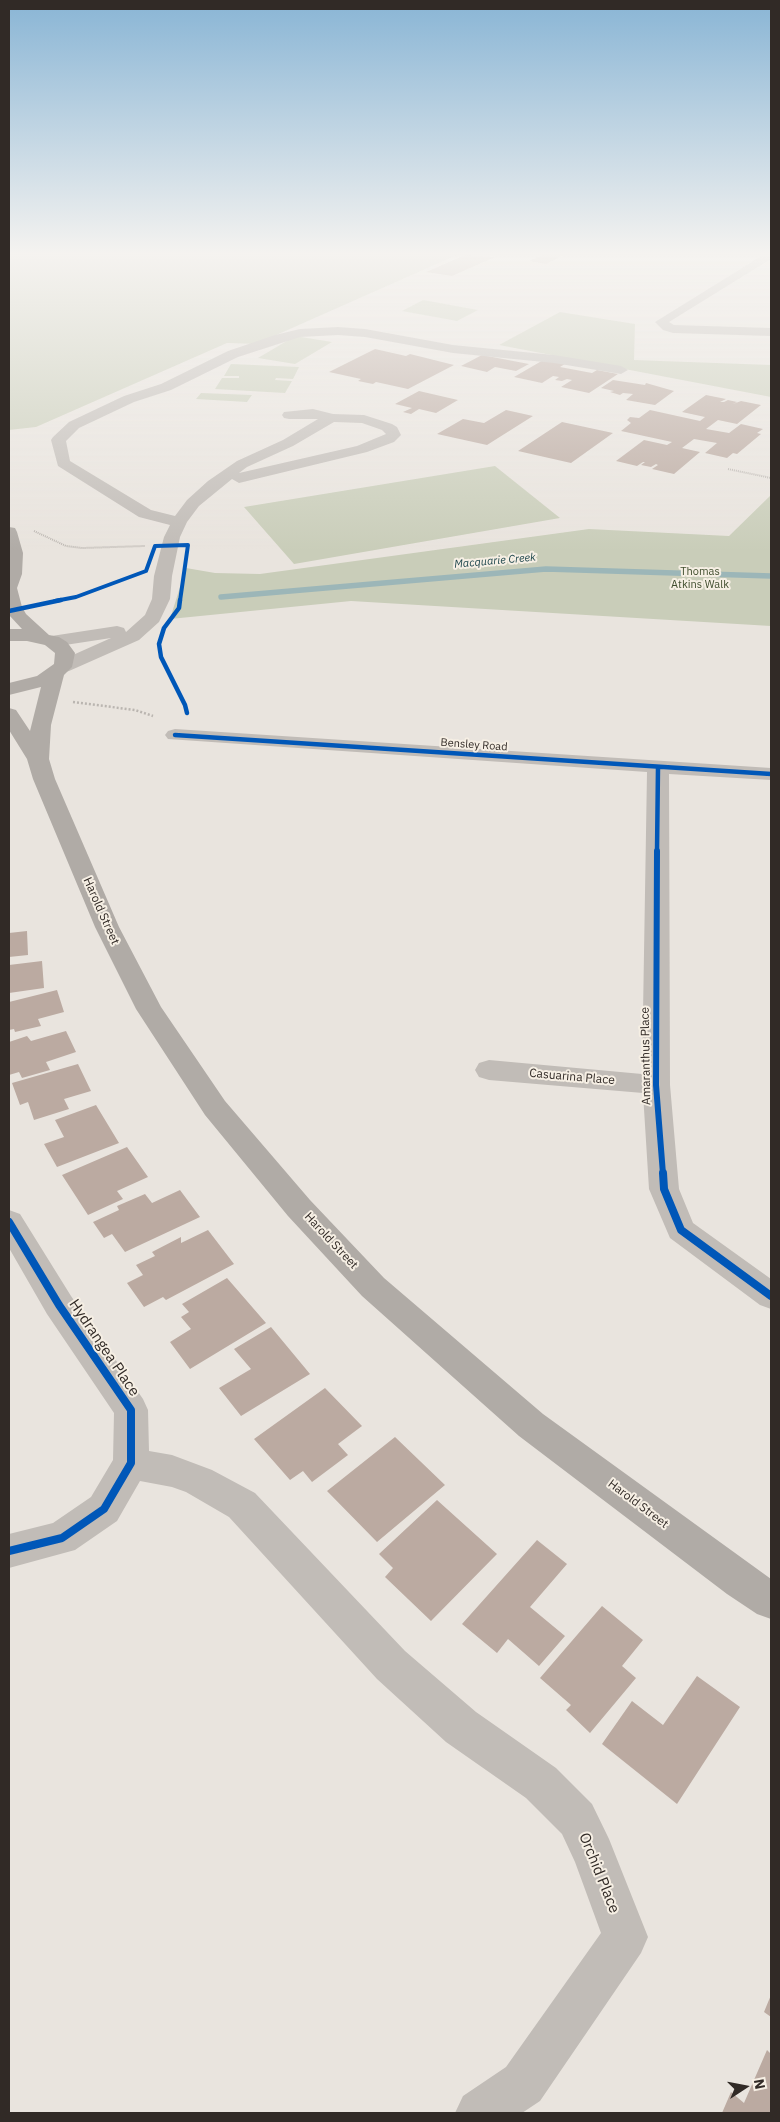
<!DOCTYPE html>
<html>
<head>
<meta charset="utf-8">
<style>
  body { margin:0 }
  #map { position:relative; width:780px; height:2122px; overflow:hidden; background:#e9e4de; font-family:"IBM Plex Sans",sans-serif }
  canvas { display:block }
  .frame { position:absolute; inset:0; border:10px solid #312a26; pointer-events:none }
  .north { position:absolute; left:720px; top:2062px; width:50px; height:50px; -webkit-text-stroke:4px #f6efe4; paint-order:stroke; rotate:79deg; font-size:14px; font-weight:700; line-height:20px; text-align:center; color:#312a26 }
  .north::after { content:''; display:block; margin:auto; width:18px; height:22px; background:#312a26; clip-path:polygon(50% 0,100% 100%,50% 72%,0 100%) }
</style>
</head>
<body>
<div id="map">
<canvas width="780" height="2122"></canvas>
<div class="frame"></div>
<div class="north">N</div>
</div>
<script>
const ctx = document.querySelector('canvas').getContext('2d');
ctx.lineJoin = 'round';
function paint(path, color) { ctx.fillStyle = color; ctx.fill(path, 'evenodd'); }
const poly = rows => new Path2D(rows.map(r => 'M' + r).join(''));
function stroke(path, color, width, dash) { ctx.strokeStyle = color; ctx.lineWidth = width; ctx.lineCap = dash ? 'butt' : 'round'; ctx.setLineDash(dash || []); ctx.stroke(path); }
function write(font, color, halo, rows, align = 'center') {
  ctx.font = font + ' "IBM Plex Sans",sans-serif'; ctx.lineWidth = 4; ctx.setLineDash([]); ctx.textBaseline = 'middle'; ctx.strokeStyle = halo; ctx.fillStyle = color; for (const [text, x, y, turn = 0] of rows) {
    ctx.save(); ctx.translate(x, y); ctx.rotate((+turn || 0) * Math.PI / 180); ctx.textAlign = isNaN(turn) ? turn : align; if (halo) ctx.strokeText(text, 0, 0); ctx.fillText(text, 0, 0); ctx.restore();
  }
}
paint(poly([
  [9,255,457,255,256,344,227,343,36,427,9,430],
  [423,300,478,310,457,321,402,311],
  [560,312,635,324,634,360,771,365,771,397,499,345],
  [295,336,332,342,295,364,258,358],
  [231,364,299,367,293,379,276,378,275,380,292,381,285,393,215,389,222,378,239,378,239,376,224,376],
  [201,393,252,395,247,402,196,399],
  [495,466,560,518,294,564,244,507],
  [771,495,771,626,351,601,170,619,186,568,215,573,260,574,589,529,729,536]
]), '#c9cdb9');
stroke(poly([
  [221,597,546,569,771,576]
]), '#9cb6b8', 5.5);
paint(poly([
  [465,255,495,257,452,276,426,272],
  [543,255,564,255,546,264,529,261],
  [375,349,406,356,410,354,454,365,408,389,376,382,373,384,358,381,361,379,329,372],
  [482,355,529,364,516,371,495,367,487,372,461,366],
  [545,359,565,364,560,367,592,373,597,370,618,374,589,393,561,387,572,380,567,379,562,381,555,380,559,377,553,376,542,383,514,377],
  [613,380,645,385,646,383,674,391,655,405,626,400,633,394,623,393,620,395,610,392,614,391,601,388],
  [419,391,458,400,436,413,419,409,411,414,403,412,412,408,395,404],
  [706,395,726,399,720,402,724,402,728,400,737,402,733,404,741,401,761,405,737,424,718,420,706,429,729,433,741,424,763,429,757,433,761,434,737,454,733,453,727,458,705,453,717,443,694,439,682,448,700,452,674,474,652,469,658,465,656,464,651,467,641,465,645,462,643,462,637,466,616,461,644,440,667,445,672,442,621,431,631,423,627,420,630,417,639,418,650,410,700,421,705,417,682,412],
  [506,410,533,416,487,445,437,434,463,419,484,423],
  [562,422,613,433,571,463,518,451],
  [27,931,28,955,9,957,9,933],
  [42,961,44,988,9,993,9,965],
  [57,990,64,1012,38,1019,41,1026,15,1032,14,1029,9,1030,9,1002],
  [66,1031,76,1052,46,1062,50,1070,22,1078,19,1072,9,1075,9,1042,27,1036,31,1041],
  [78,1064,91,1091,64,1099,69,1109,34,1120,28,1102,20,1105,12,1083],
  [96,1105,119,1143,57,1167,44,1144,64,1137,55,1120],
  [127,1147,148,1177,117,1191,123,1199,88,1215,62,1175],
  [180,1190,200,1217,125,1252,112,1234,104,1238,93,1222,119,1210,117,1206,145,1194,152,1203],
  [208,1230,234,1264,166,1300,163,1297,144,1307,127,1283,143,1275,136,1265,155,1256,152,1252,181,1237,181,1243],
  [227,1278,266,1323,190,1369,170,1342,191,1329,181,1317,189,1312,182,1304],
  [271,1327,310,1374,241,1416,219,1388,251,1369,234,1349],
  [325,1388,362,1426,338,1444,348,1455,312,1482,303,1471,290,1480,254,1439],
  [395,1437,445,1485,377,1542,327,1491],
  [437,1500,497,1554,431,1621,385,1577,393,1568,379,1554],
  [537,1540,567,1564,530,1607,565,1636,539,1666,508,1639,497,1653,462,1624],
  [602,1606,643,1640,622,1666,636,1678,590,1733,566,1710,571,1705,540,1678],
  [697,1676,740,1707,677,1804,602,1744,632,1701,663,1725],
  [771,1995,771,2017,764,2012],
  [767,2050,771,2054,771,2113,722,2113,731,2092,744,2103]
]), '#bbaaa1');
stroke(poly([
  [728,469,771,478],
  [34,531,66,546,82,548,145,546]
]), '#bab5b0', 2, [1, 1]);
stroke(poly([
  [73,702,135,710,153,716]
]), '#bab5b0', 2.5, [2, 2]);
paint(poly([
  [763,255,771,255,771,259,669,322,674,325,771,328,771,336,673,333,663,330,655,322,763,255],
  [338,327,365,329,453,345,554,355,621,366,628,370,621,374,554,363,453,353,365,337,338,335,300,337,238,357,171,390,134,402,79,428,66,441,70,461,151,510,175,516,187,500,208,481,237,461,283,440,318,419,289,419,284,418,282,415,284,412,313,409,333,414,364,415,392,424,397,427,401,435,394,442,367,452,239,483,232,479,199,506,187,522,180,537,172,576,170,599,159,622,139,640,69,671,62,673,55,671,52,667,55,663,111,638,52,647,45,645,43,641,45,637,117,626,124,628,126,632,145,615,152,599,154,576,164,537,170,525,139,517,58,466,51,440,53,437,69,422,124,396,161,384,228,351,275,335,300,329,338,327],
  [334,422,362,423,382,430,386,434,357,446,239,473,247,467,293,446,334,422],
  [175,729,771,768,771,780,669,774,670,1085,679,1189,693,1223,771,1279,771,1309,760,1305,670,1238,649,1189,643,1093,489,1080,479,1077,475,1070,479,1063,489,1060,642,1074,647,772,168,739,165,735,168,731,175,729],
  [9,1210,20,1214,71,1296,143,1399,148,1410,149,1451,172,1455,212,1470,255,1493,405,1651,476,1712,556,1768,592,1804,609,1839,648,1937,641,1953,540,2101,522,2113,455,2113,463,2096,506,2067,601,1933,575,1862,562,1834,526,1798,446,1742,377,1679,229,1517,186,1492,172,1487,140,1481,117,1521,75,1550,9,1568,9,1534,53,1523,91,1497,113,1460,114,1413,47,1314,9,1248,9,1210]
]), '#c1bcb7');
paint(poly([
  [9,527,15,528,17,532,23,553,22,574,17,588,22,607,26,614,49,635,59,637,67,642,75,653,72,667,64,675,51,725,49,759,55,779,119,927,161,1007,225,1101,310,1200,384,1278,543,1414,771,1579,771,1619,757,1614,727,1594,519,1436,362,1296,288,1216,205,1115,136,1009,95,927,33,779,27,759,9,730,9,708,16,710,30,731,41,687,9,695,9,683,37,676,54,664,55,653,45,645,27,641,9,641,9,629,22,629,9,615,9,527]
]), '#b0aba6');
stroke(poly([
  [55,601,76,597,146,571,155,546,188,545,180,601]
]), '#0057b8', 4);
stroke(poly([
  [180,600,179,608,164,628,159,644,161,657,185,705,187,713],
  [9,611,61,600],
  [175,735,771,774],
  [657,852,658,767]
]), '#0057b8', 4.5);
stroke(poly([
  [657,851,656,1085,663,1174]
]), '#0057b8', 6);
stroke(poly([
  [663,1173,664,1189,681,1230,771,1296],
  [9,1222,59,1305,131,1410,131,1463,104,1509,62,1538,9,1551]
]), '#0057b8', 8);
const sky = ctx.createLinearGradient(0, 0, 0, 552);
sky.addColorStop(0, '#89b5d5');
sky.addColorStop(0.46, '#f5f3f0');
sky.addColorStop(1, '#f5f3f000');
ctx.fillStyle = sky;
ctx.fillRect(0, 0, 780, 552);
write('italic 11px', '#20484e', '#f6efe4', [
  ["Macquarie Creek",495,561,-5]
]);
write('11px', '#3f4d2d', '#f6efe4', [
  ["Thomas",700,572],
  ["Atkins Walk",700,585]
]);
write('11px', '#312a26', '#f6efe4', [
  ["Bensley Road",474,745,4]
]);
write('12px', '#312a26', '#f6efe4', [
  ["Harold Street",101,911,66],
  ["Amaranthus Place",646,1056,-91],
  ["Casuarina Place",572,1077,5],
  ["Harold Street",331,1241,47],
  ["Harold Street",638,1504,37]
]);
write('15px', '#312a26', '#f6efe4', [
  ["Hydrangea Place",104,1348,56],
  ["Orchid Place",599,1873,68]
]);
</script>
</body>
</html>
